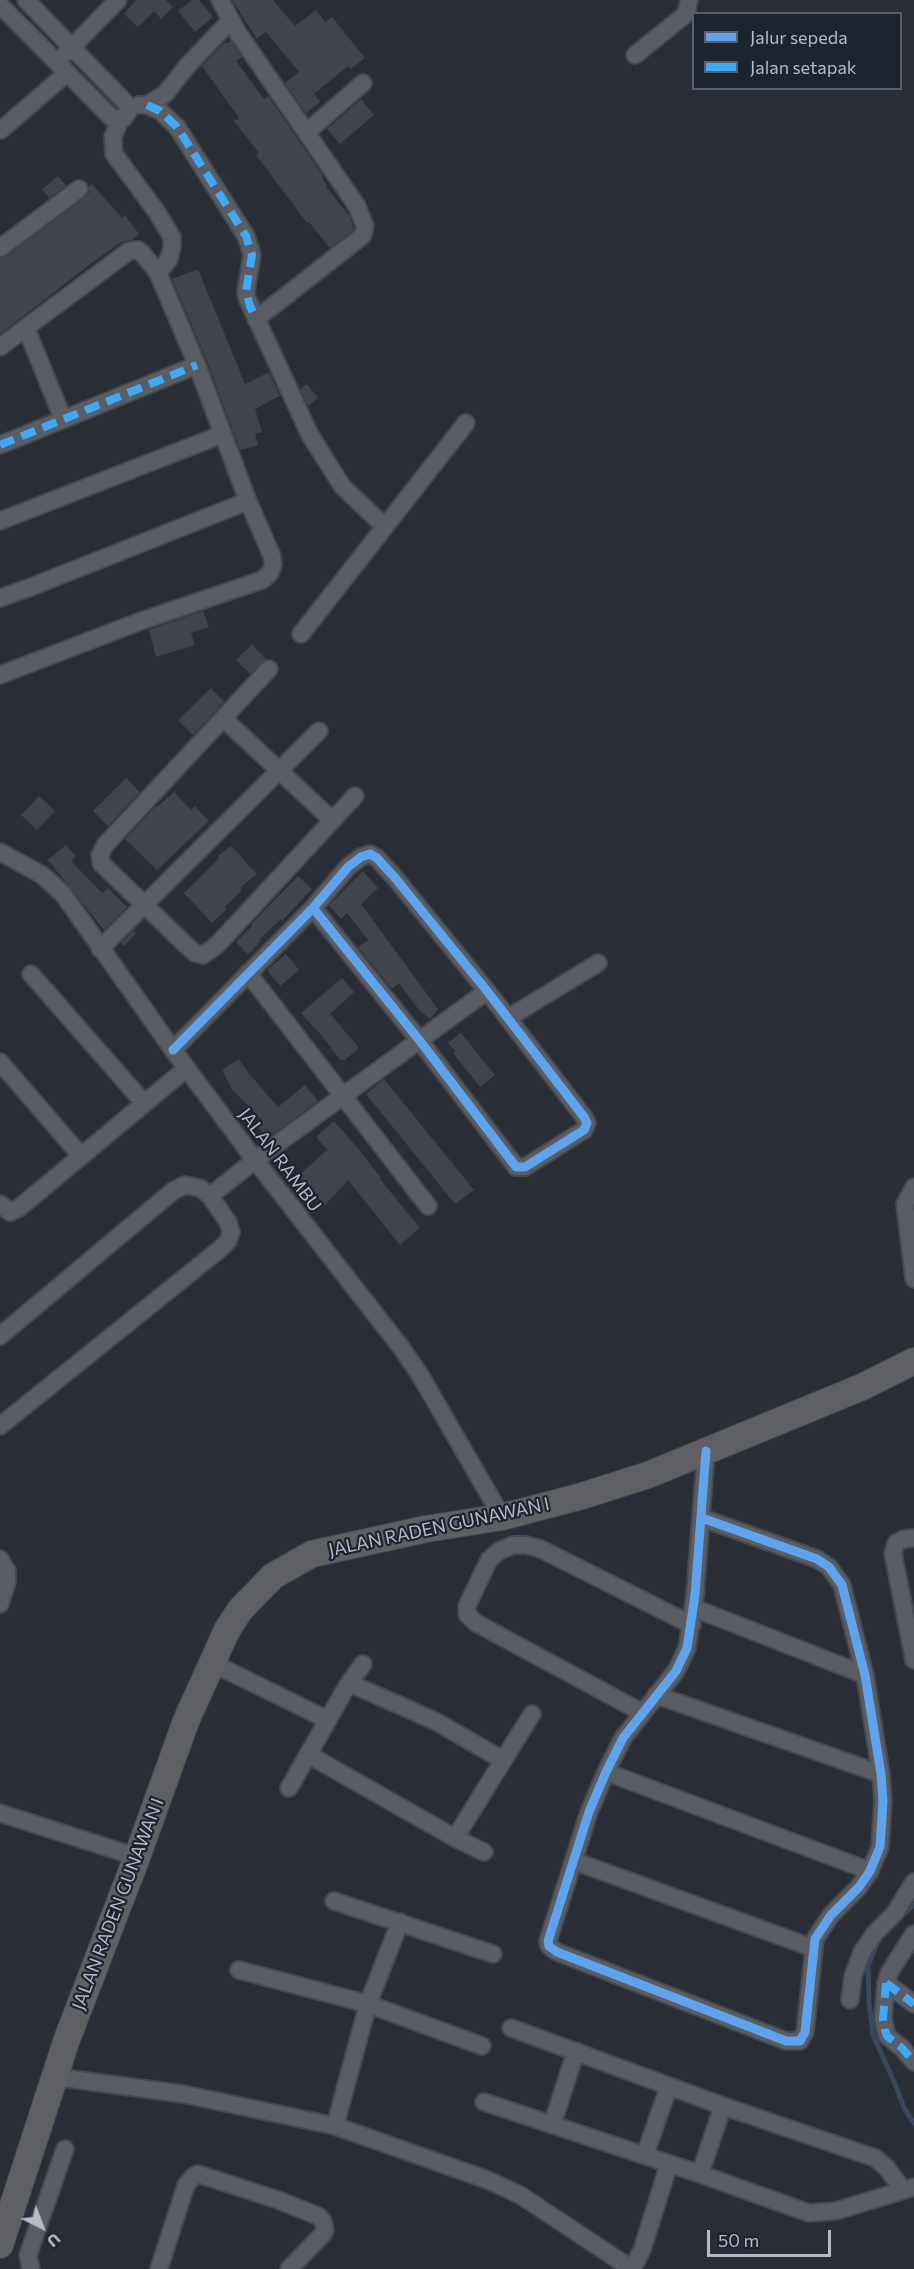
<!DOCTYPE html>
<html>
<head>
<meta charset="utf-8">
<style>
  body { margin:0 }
  #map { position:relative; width:914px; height:2269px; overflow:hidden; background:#2a2e36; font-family:Commissioner,sans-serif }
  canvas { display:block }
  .legend { position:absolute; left:692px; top:12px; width:210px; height:78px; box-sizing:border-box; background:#1e242f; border:2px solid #5a606b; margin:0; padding:8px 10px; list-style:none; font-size:18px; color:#b5bac6 }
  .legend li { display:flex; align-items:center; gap:12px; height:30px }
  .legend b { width:30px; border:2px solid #5a606b }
  .north { position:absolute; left:12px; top:2197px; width:60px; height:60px; -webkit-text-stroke:4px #1e242f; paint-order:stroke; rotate:138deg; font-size:16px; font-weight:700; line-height:24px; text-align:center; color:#b5bac6 }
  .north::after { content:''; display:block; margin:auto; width:21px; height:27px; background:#b5bac6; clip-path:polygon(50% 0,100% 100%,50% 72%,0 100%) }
  .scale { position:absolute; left:707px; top:2230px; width:124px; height:27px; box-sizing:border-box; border:3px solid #b5bac6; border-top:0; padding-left:8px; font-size:18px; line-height:21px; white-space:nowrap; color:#b5bac6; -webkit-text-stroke:4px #1e242f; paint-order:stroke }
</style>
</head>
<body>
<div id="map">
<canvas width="914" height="2269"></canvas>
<ul class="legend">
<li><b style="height:8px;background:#60a3ed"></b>Jalur sepeda</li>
<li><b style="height:8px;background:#3fa9f5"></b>Jalan setapak</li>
</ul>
<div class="north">U</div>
<div class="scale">50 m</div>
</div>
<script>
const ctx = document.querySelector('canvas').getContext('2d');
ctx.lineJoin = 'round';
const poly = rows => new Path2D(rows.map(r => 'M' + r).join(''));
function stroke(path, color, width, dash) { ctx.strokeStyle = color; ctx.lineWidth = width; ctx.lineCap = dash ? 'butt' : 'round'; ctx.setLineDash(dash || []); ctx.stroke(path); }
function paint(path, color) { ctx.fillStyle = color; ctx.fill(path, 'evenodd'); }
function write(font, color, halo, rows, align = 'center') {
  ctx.font = font + ' Commissioner,sans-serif'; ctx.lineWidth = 4.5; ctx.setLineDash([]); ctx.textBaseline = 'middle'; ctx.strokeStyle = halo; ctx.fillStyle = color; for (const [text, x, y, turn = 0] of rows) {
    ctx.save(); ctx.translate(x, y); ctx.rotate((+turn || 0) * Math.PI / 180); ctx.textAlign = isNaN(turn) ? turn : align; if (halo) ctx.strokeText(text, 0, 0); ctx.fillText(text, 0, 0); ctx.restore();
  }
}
stroke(poly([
  [900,1917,914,1905],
  [878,1941,868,1966,869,2002,873,2035,896,2086,904,2108,914,2123]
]), '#3b475d', 5);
paint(poly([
  [136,0,166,0,173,7,161,19,154,11,138,27,124,14],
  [192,0,199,0,213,17,195,32,178,11],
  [232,0,273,0,295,26,316,10,325,22,332,17,365,58,351,69,348,66,314,94,320,102,306,113,285,83,299,72,266,32,257,39],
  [231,41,242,57,236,61,264,99,268,96,324,177,322,178,328,186,326,187,350,217,354,229,330,248,309,222,307,223,256,155,259,153,234,121,239,118,202,66,225,42,226,44],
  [361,99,374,115,340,144,327,129],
  [58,176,66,186,49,198,42,189],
  [92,184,122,218,125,215,139,234,132,240,121,242,97,259,0,334,0,258,6,256,85,197,89,193,89,186],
  [198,269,245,384,269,372,280,396,255,409,262,432,255,434,258,445,240,450,207,361,172,279],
  [307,384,318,398,308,406,300,389],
  [203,611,209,627,191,633,195,645,156,657,149,630],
  [252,644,266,659,250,674,236,660],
  [211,688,224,702,193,735,178,720],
  [126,778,140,792,108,826,93,811],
  [174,792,191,810,195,806,209,821,157,870,125,839,156,806,157,807],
  [39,796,55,811,37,830,21,815],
  [66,845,76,856,71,861,102,893,108,888,127,907,104,930,48,860],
  [231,846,257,874,240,888,242,890,225,907,227,909,212,923,184,893,219,858,218,856],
  [363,871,378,888,361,904,438,1009,430,1019,419,1010,399,983,392,989,358,947,368,940,347,913,341,919,329,905],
  [298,876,312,889,282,921,281,919,259,940,261,941,248,954,236,942,252,926,251,924],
  [133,931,136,933,124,946,121,943],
  [286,954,299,970,280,986,267,970],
  [342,978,354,992,330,1014,359,1048,345,1060,340,1060,323,1037,301,1013],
  [461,1033,495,1075,480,1087,453,1053,455,1051,448,1043],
  [239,1059,246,1070,278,1107,305,1085,318,1101,268,1138,257,1126,263,1121,231,1088,222,1070],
  [384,1079,474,1190,455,1204,366,1094],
  [334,1121,357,1147,381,1178,380,1179,420,1228,400,1245,348,1180,325,1205,298,1176,327,1150,316,1137]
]), '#41444b');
const minor = poly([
  [220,0,238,33,357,206,365,226,363,235,356,241,256,319],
  [0,5,111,117,120,120,124,118,128,112,128,106,124,101,26,0],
  [66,53,118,0],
  [635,55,686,14,689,0],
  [139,105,147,105,165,94,188,65,231,20],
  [147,105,160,111,177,127,246,236,252,255,246,291,247,298,310,435,342,486,385,527],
  [120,120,113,137,114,154,156,211,172,237,172,247,169,259,158,273],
  [1,130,67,73],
  [307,132,363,83],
  [0,248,79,189],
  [26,328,63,419],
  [0,347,129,251,138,250,142,253,158,273,197,365,248,501,272,556,273,565,270,573,262,580,141,621,0,675],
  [0,445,197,365],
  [0,521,223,434],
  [0,598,31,587,248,501],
  [301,634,466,423],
  [269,669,105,845,100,855,101,863,187,946,195,953,203,955,217,945,355,796],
  [224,719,332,820],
  [0,852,42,875,63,894,173,1050,255,1160,400,1346,420,1375,502,1517],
  [100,949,319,731],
  [248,973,428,1206],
  [31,974,144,1103],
  [508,1018,598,963],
  [173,1050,313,908,348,867,361,857,370,854,377,858,396,879,487,991,584,1117,587,1123,584,1130,525,1167,516,1167,420,1041,313,908],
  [0,1062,81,1156],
  [914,1187,905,1204,914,1279],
  [210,1196,255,1160,487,991],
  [0,1204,10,1212,19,1208,187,1068],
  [0,1336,173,1191,185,1185,200,1188,210,1196,228,1222,231,1232,228,1241,220,1249,0,1426],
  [702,1518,817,1559,829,1567,842,1585,865,1675,881,1774,883,1801,880,1847,870,1871,859,1887,831,1915,815,1939,805,2032,800,2041,786,2041,557,1952,549,1946,548,1941,589,1812,606,1772,623,1738,676,1671,687,1648,695,1595,706,1451],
  [914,1538,904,1539,896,1543,893,1553,914,1660],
  [0,1559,7,1571,7,1582,0,1604],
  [694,1608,865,1675],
  [212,1663,328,1720],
  [349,1683,435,1721,503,1760],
  [656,1695,881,1774],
  [643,1713,476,1623,467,1614,467,1606,489,1560,499,1551,513,1545,526,1545,541,1549,692,1625],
  [309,1755,455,1838,484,1852],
  [606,1772,870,1871],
  [289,1788,349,1683,363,1664],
  [0,1813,137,1857],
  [455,1838,532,1714],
  [574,1861,813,1948],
  [334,1901,493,1954],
  [914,1934,889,1973,886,1983,883,2019,887,2036,902,2048,914,2062],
  [239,1970,368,2004,482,2046],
  [886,1983,914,2004],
  [850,2000,853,1976,863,1950,876,1932,895,1913,914,1882],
  [511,2028,723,2106,875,2158,886,2167,903,2190],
  [56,2077,183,2094,335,2126,488,2180,520,2195,632,2269],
  [484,2102,700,2174,809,2213,836,2211,914,2187],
  [552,2125,576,2051],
  [335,2126,368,2004,400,1922],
  [645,2155,669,2086],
  [700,2174,723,2106],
  [31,2269,28,2255,65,2149],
  [159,2269,186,2185,194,2176,198,2174,278,2200,318,2216,323,2221,325,2230,323,2234,289,2269],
  [632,2269,642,2250,669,2164]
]);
const highway = poly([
  [0,2245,67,2039,137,1857,186,1721,227,1630,240,1610,273,1576,312,1554,426,1529,502,1517,582,1496,648,1475,862,1387,914,1361]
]);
stroke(minor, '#46494f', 20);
stroke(highway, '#474a51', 28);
stroke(minor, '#5a5d63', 16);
stroke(highway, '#5f6064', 26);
stroke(poly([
  [147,105,160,111,177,127,246,236,252,255,246,291,250,306,256,319],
  [0,445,197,365],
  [886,1983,883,2019,885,2030,887,2036,902,2048,914,2062],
  [886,1983,914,2004]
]), '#3fa9f5', 8, [15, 8]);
stroke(poly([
  [173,1050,313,908,348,867,361,857,370,854,377,858,396,879,487,991,584,1117,587,1123,584,1130,525,1167,516,1167,420,1041,313,908],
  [702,1518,817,1559,829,1567,842,1585,865,1675,881,1774,883,1801,880,1847,870,1871,859,1887,831,1915,815,1939,805,2032,800,2041,786,2041,557,1952,549,1946,548,1941,589,1812,606,1772,623,1738,676,1671,687,1648,695,1595,706,1451]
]), '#60a3ed', 9);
write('18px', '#b5bac6', '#1e242f', [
  ["JALAN RAMBU",280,1160,53],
  ["JALAN RADEN GUNAWAN I",439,1527,-12],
  ["JALAN RADEN GUNAWAN I",118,1904,-69]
]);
</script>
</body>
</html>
